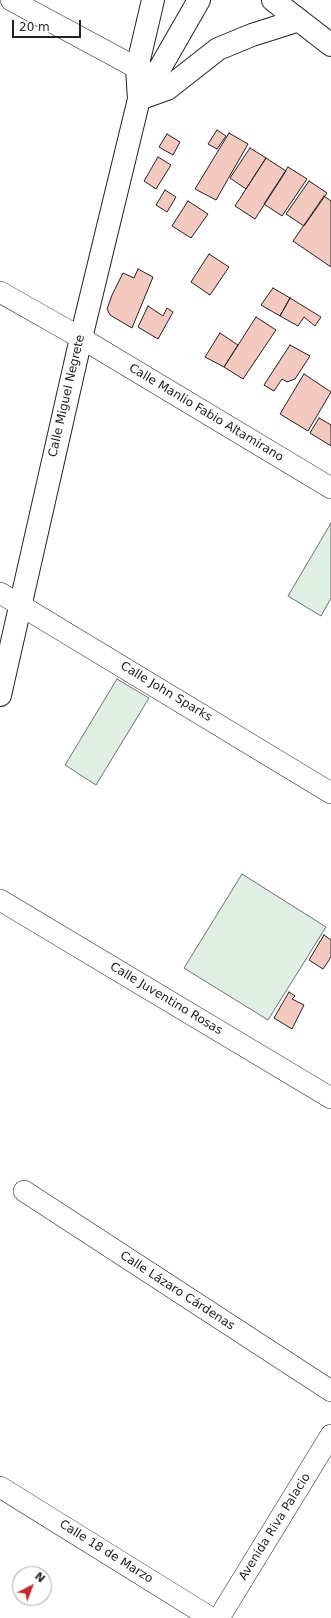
<!DOCTYPE html>
<html>
<head>
<meta charset="utf-8">
<style>
  body { margin:0 }
  #map { position:relative; width:331px; height:1618px; overflow:hidden; background:#fff; font-family:"DejaVu Sans",sans-serif }
  canvas { display:block }
  .north { position:absolute; left:12px; top:1566px; width:40px; height:40px; box-sizing:border-box; background:#fff; border:1px solid #a7a7a7; border-radius:50%; rotate:42deg; font-size:11px; font-weight:700; line-height:16px; text-align:center; color:#222 }
  .north::after { content:''; display:block; margin:auto; width:14px; height:18px; background:#c62828; clip-path:polygon(50% 0,100% 100%,50% 72%,0 100%) }
  .scale { position:absolute; left:12px; top:20px; width:69px; height:18px; box-sizing:border-box; border:2px solid #222; border-top:0; padding-left:5px; font-size:12px; line-height:14px; white-space:nowrap; color:#222; -webkit-text-stroke:3px #fff; paint-order:stroke }
</style>
</head>
<body>
<div id="map">
<canvas width="331" height="1618"></canvas>
<div class="north">N</div>
<div class="scale">20 m</div>
</div>
<script>
const ctx = document.querySelector('canvas').getContext('2d');
ctx.lineJoin = 'round';
function paint(path, color) { ctx.fillStyle = color; ctx.fill(path, 'evenodd'); }
const poly = rows => new Path2D(rows.map(r => 'M' + r).join(''));
function stroke(path, color, width, dash) { ctx.strokeStyle = color; ctx.lineWidth = width; ctx.lineCap = dash ? 'butt' : 'round'; ctx.setLineDash(dash || []); ctx.stroke(path); }
function write(font, color, halo, rows, align = 'center') {
  ctx.font = font + ' "DejaVu Sans",sans-serif'; ctx.lineWidth = 3; ctx.setLineDash([]); ctx.textBaseline = 'middle'; ctx.strokeStyle = halo; ctx.fillStyle = color; for (const [text, x, y, turn = 0] of rows) {
    ctx.save(); ctx.translate(x, y); ctx.rotate((+turn || 0) * Math.PI / 180); ctx.textAlign = isNaN(turn) ? turn : align; if (halo) ctx.strokeText(text, 0, 0); ctx.fillText(text, 0, 0); ctx.restore();
  }
}
const green = poly([
  [331,523,331,598,321,616,288,596,331,523],
  [117,679,149,698,96,785,65,765,117,679],
  [242,874,326,927,268,1020,184,968,242,874]
]);
paint(green, '#e0efe3');
stroke(green, '#6f6f6f', 1);
const building = poly([
  [217,130,226,136,217,149,208,144,217,130],
  [229,133,248,144,216,200,195,189,229,133],
  [167,134,180,142,173,155,159,147,167,134],
  [250,148,266,158,246,189,230,178,250,148],
  [158,157,171,165,156,189,144,181,158,157],
  [266,158,286,171,255,219,235,206,266,158],
  [288,167,307,179,282,216,264,204,288,167],
  [309,181,327,193,304,226,286,214,309,181],
  [165,190,176,197,167,212,156,205,165,190],
  [324,196,331,201,331,267,293,241,324,196],
  [188,201,208,214,191,238,172,226,188,201],
  [209,254,229,267,210,295,191,282,209,254],
  [138,269,153,277,132,328,110,315,107,309,112,295,123,273,134,278,138,269],
  [273,288,290,298,280,316,261,305,273,288],
  [290,298,321,317,315,326,304,317,298,326,280,316,290,298],
  [148,306,163,316,167,308,173,312,158,339,138,327,148,306],
  [256,317,276,330,243,379,224,367,256,317],
  [220,333,238,345,224,367,205,357,220,333],
  [290,345,310,356,295,379,287,382,282,379,274,391,264,385,290,345],
  [304,374,331,392,308,431,280,414,304,374],
  [319,418,331,425,331,446,310,433,319,418],
  [324,935,331,940,331,957,323,969,309,960,324,935],
  [289,992,295,996,292,999,304,1005,292,1029,274,1018,289,992]
]);
paint(building, '#f3c9c0');
stroke(building, '#222', 1);
const street = poly([
  [11,0,137,68,152,74],
  [0,292,81,338,331,488],
  [0,593,331,793],
  [0,900,331,1098],
  [24,1191,331,1391],
  [0,1487,211,1618],
  [219,1618,331,1435]
]);
const secondary = poly([
  [139,99,156,75,199,0],
  [0,695,81,338,139,99,137,68,153,0]
]);
const primary = poly([
  [273,0,331,45],
  [139,99,167,89,218,49,252,35,299,20]
]);
stroke(street, '#222', 22);
stroke(secondary, '#222', 24);
stroke(primary, '#222', 24);
stroke(street, '#fff', 21);
stroke(secondary, '#fff', 22);
stroke(primary, '#fff', 22);
write('12px', '#222', '#fff', [
  ["Calle Miguel Negrete",67,396,-77],
  ["Calle Manlio Fabio Altamirano",206,413,31],
  ["Calle John Sparks",166,692,31],
  ["Calle Juventino Rosas",166,999,31],
  ["Calle Lázaro Cárdenas",177,1291,33],
  ["Avenida Riva Palacio",275,1527,-58],
  ["Calle 18 de Marzo",106,1552,32]
]);
</script>
</body>
</html>
